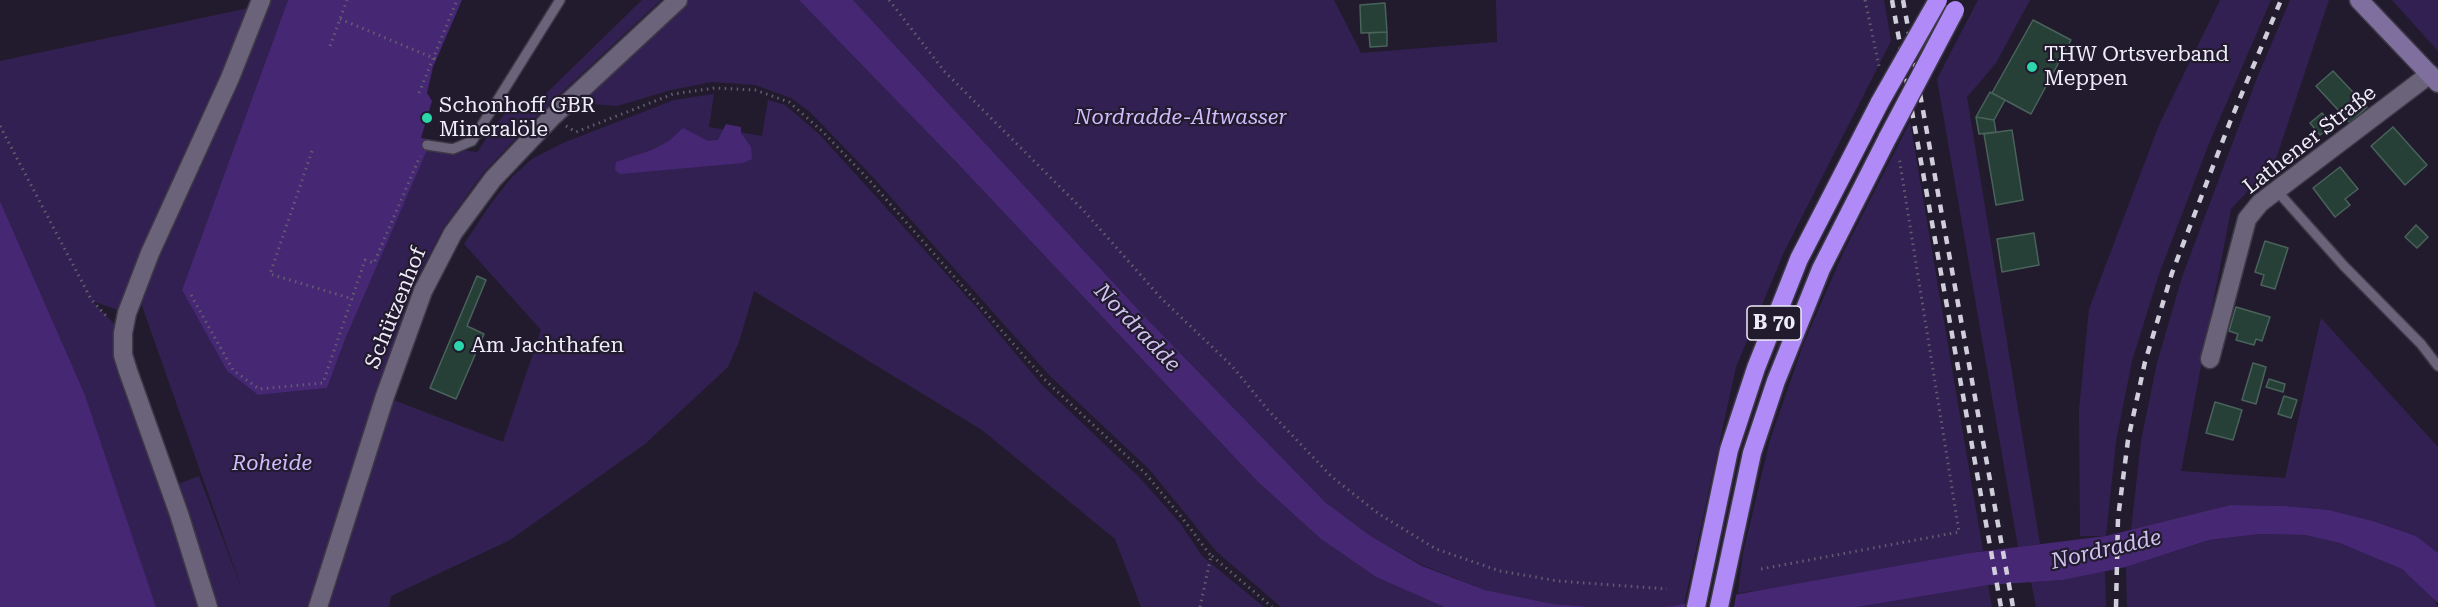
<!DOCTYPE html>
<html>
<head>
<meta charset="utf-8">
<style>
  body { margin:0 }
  canvas { display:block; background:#211b2d }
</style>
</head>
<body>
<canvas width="2438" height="607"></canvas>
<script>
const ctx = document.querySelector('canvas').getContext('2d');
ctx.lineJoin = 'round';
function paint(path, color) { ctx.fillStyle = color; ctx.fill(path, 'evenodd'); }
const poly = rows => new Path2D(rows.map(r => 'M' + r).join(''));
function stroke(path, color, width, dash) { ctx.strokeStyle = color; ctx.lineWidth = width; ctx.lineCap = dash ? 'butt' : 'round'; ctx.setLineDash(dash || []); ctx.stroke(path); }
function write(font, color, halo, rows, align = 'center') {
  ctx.font = font + ' "Roboto Serif",serif'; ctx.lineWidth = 4.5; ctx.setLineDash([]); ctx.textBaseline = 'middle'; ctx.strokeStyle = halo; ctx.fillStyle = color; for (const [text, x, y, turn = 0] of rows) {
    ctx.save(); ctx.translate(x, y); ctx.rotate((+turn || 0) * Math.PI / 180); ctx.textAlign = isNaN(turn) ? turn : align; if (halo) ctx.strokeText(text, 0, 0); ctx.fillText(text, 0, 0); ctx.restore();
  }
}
paint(poly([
  [261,0,288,0,182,290,227,371,258,395,327,388,346,337,427,145,477,152,513,102,526,113,642,0,661,0,543,110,484,172,444,227,413,286,376,392,310,607,215,607,173,486,199,476,244,595,141,303,136,290,127,313,92,301,123,333,203,607,156,607,85,395,0,201,0,61,258,6],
  [689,0,799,0,960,166,1257,481,1321,539,1376,577,1444,607,1281,607,1216,551,1149,469,1049,375,872,176,810,112,791,98,755,85,712,82,671,90,617,106,592,104,590,94,595,88],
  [853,0,1334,0,1361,53,1497,42,1496,0,1884,0,1891,41,1784,252,1736,367,1684,604,1666,607,1591,607,1553,604,1485,590,1422,565,1369,535,1325,502,1144,316],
  [1978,0,2030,0,1996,63,1967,97,2040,544,2018,547,1937,79],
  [2220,0,2271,0,2210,141,2159,274,2132,361,2116,441,2106,536,2080,536,2079,410,2089,309,2159,125],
  [2290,0,2329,0,2275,162,2231,209,2181,471,2285,478,2321,318,2438,447,2438,553,2416,536,2373,521,2329,510,2285,506,2230,505,2131,530,2141,441,2157,363,2182,277,2257,78],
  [2392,0,2438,0,2438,51,2437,50],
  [714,94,709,127,762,136,768,100,785,105,819,134,978,309,1041,384,1139,477,1180,523,1202,556,1264,607,1141,607,1115,539,982,430,754,291,739,342,728,367,645,444,510,540,391,596,389,607,327,607,393,400,503,442,541,330,464,244,492,202,512,177,532,159,563,143,674,100],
  [1910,122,1983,551,1795,586,1738,593,1743,553,1770,440,1803,345,1844,251],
  [2260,534,2305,535,2340,543,2376,557,2402,569,2431,594,2438,607,2127,607,2126,567,2209,540],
  [2105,571,2106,607,2036,607,2031,582,2063,580],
  [1988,585,1992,607,1857,607,1932,593]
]), '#332052');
paint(poly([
  [288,0,462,0,433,67,427,93,432,101,421,138,428,139,427,150,346,337,327,388,258,395,227,371,182,290],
  [799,0,853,0,1144,316,1325,502,1369,535,1422,566,1485,590,1553,604,1591,607,1444,607,1376,577,1321,539,1257,481,960,166],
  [726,124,741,127,741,133,751,147,752,159,743,163,620,174,615,170,616,162,652,150,669,141,683,128,708,141,718,140],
  [0,201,85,395,156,607,0,607],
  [2230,505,2285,506,2329,510,2373,521,2416,536,2438,553,2438,603,2402,569,2340,543,2305,535,2260,534,2209,540,2126,567,2063,580,1988,585,1857,607,1666,607,1970,553,2106,536]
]), '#462774');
paint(poly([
  [1737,590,1734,607,1685,607,1686,600]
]), '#211b2d');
const building = poly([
  [1385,3,1387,32,1361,33,1360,5,1385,3],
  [2033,20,2071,40,2031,114,1992,93,2033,20],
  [1387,32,1387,46,1370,47,1369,33,1387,32],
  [2333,71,2367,107,2350,123,2316,86,2333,71],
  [1990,92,2005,100,1994,120,1976,117,1990,92],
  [2322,113,2332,125,2320,135,2310,123,2322,113],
  [1976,117,1994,120,1996,132,1979,134,1976,117],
  [2393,127,2427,165,2405,185,2371,146,2393,127],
  [2012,130,2023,200,1996,205,1984,134,2012,130],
  [2340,167,2358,189,2345,199,2350,205,2335,217,2313,188,2340,167],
  [2416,225,2428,237,2417,248,2405,237,2416,225],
  [2034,233,2039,265,2002,272,1997,239,2034,233],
  [2265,241,2288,248,2275,289,2261,285,2264,275,2255,272,2265,241],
  [477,276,486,280,467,326,484,334,456,399,430,388,477,276],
  [2236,307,2270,317,2262,341,2256,339,2254,345,2236,340,2238,334,2229,331,2236,307],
  [2253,363,2266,367,2256,404,2242,400,2253,363],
  [2269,379,2285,384,2283,392,2266,387,2269,379],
  [2284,396,2297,400,2291,418,2278,414,2284,396],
  [2215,402,2242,410,2233,440,2206,433,2215,402]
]);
paint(building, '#263f37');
stroke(building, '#49635a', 1.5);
const lane = poly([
  [427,145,453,149,472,141,560,0],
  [2277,191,2344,266,2421,344,2438,366]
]);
const street = poly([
  [2210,359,2247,219,2260,203,2430,74],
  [208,607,179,514,128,371,123,355,123,333,127,313,150,253,230,78,261,0],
  [318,607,385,396,423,291,453,233,493,179,551,118,678,0]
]);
const secondary = poly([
  [2359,0,2438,83]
]);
const highway = poly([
  [1696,607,1729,450,1756,368,1799,259,1880,102],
  [1719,607,1752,453,1776,381,1821,269,1888,137]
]);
stroke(lane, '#3d3947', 12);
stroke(street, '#3d3947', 21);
stroke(secondary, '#3d3947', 21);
stroke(highway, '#3d3947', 21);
stroke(poly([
  [889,0,945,72,1084,211,1161,298,1232,366,1268,410,1332,477,1379,514,1436,549,1500,571,1558,581,1667,589],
  [1865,0,1879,66],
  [340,19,436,59],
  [330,46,347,0],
  [419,93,457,0],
  [0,126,91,299,107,317],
  [566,126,576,132,673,94,715,88,755,90,789,102,822,131,869,180,1046,381,1145,473,1183,519,1211,556,1200,607],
  [312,151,270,274,353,299],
  [191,295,233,370,259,389,323,383,365,260,374,263,420,156],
  [1212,556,1272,607],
  [1761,569,1959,532,1899,157]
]), '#625d6e', 3, [1.5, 4.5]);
stroke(lane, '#6a6379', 9);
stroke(street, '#6a6379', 18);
stroke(secondary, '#7f6f9e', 18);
stroke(highway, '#b08af6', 18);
stroke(poly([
  [1892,0,2001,607],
  [1903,0,2013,607],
  [2116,607,2118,518,2128,440,2145,362,2172,273,2230,122,2281,0]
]), '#d1cedb', 4.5, [8, 8]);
const highwayBridge = poly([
  [1880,102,1938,0],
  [1888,137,1955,10]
]);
stroke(highwayBridge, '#3d3947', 21, []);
stroke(highwayBridge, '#b08af6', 18);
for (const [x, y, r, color] of [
  [2032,67,6,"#2dd5ab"],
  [427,118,6,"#2dd5ab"],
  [459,346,6,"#2dd5ab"]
]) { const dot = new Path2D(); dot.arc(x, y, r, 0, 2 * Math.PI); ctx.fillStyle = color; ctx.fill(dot); stroke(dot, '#211b2d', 2); }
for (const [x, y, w] of [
  [1774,323,54]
]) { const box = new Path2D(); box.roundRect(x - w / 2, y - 17, w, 34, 4.5); ctx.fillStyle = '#211b2d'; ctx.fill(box); stroke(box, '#efecf9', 1.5); }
write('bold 20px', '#efecf9', null, [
  ["B 70",1774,323]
]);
write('21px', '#efecf9', '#211b2d', [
  ["THW Ortsverband",2044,55],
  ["Meppen",2044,79],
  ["Schonhoff GBR",439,106],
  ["Mineralöle",439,130],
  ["Am Jachthafen",471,346]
], 'left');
write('italic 21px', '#d0bbfd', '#211b2d', [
  ["Nordradde-Altwasser",1181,118],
  ["Roheide",272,464]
]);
write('21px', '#efecf9', '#211b2d', [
  ["Lathener Straße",2310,140,-38],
  ["Schützenhof",396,308,-68]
]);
write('italic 22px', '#d0c3ef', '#211b2d', [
  ["Nordradde",1137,328,46],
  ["Nordradde",2106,550,-13]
]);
</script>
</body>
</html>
